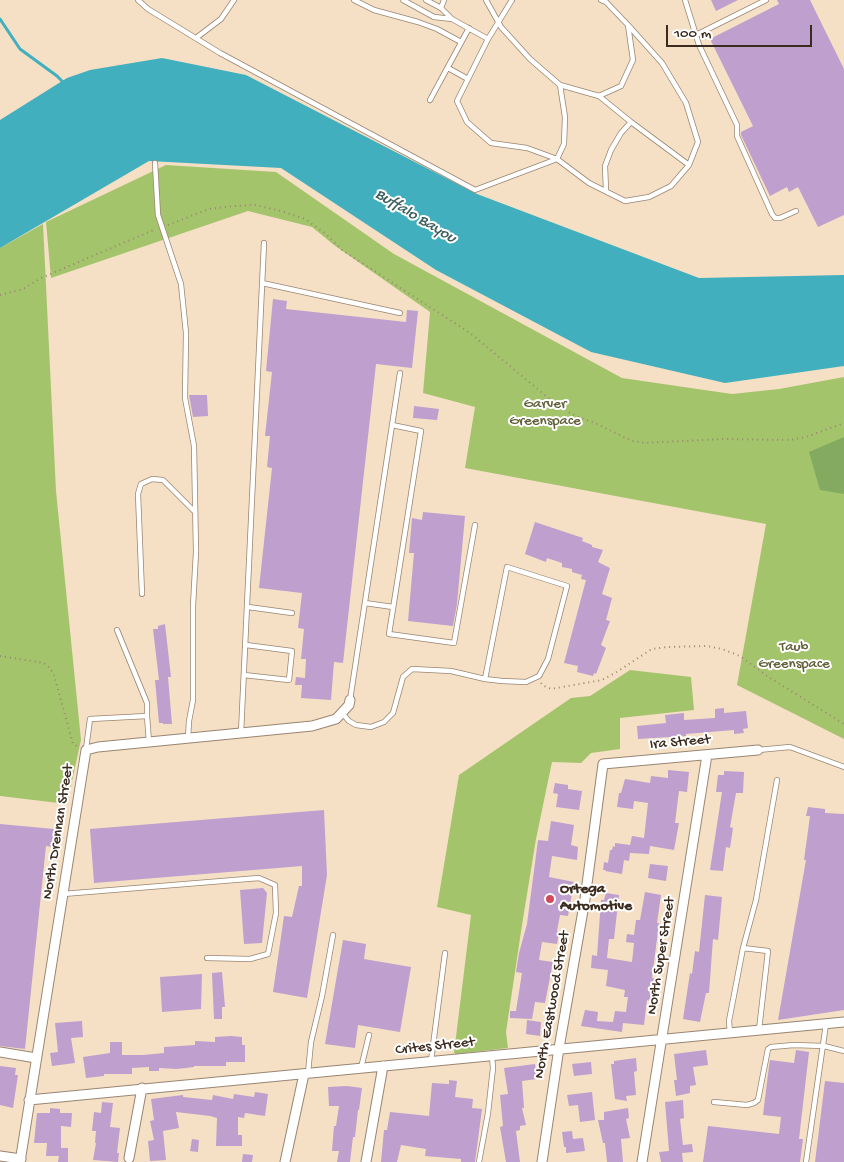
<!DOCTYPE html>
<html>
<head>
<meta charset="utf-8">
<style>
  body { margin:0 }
  #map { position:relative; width:844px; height:1162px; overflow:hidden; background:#f5e0c5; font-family:"Gochi Hand",sans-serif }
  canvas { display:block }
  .scale { position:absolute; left:666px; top:25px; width:146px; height:22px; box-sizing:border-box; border:2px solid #3b2a1e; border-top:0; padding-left:6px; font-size:15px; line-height:18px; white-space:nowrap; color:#3b2a1e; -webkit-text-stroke:4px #fff; paint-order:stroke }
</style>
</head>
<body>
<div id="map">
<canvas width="844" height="1162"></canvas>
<div class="scale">100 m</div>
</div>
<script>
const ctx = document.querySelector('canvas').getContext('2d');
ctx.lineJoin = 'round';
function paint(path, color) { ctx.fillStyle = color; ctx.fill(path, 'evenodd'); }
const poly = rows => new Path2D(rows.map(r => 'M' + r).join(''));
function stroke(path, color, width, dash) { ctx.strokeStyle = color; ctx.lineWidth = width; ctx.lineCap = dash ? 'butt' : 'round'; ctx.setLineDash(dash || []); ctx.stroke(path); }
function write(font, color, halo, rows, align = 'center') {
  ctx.font = font + ' "Gochi Hand",sans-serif'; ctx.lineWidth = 4; ctx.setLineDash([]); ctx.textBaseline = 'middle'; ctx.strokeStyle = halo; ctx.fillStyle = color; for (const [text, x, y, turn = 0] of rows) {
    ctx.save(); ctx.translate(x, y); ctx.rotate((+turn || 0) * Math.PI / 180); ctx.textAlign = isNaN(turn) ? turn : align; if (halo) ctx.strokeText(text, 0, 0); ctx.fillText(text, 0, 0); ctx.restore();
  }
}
paint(poly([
  [166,165,276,172,394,254,622,378,732,394,779,389,844,377,844,739,737,685,766,524,465,468,475,407,423,393,430,312,334,245,312,227,248,211,51,278,46,222],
  [43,224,56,491,81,740,67,804,0,796,0,248],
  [630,670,691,677,694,710,620,718,620,749,591,753,581,763,552,762,536,839,522,925,506,1032,508,1048,456,1054,454,1053,471,915,437,907,459,775,571,698,590,696]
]), '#a4c46c');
paint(poly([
  [844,437,844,494,820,490,809,452]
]), '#83aa60');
paint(poly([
  [162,58,246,75,477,194,699,278,844,275,844,366,725,383,591,352,436,270,281,168,149,161,0,248,0,120,67,78,90,70]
]), '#41afbe');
stroke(poly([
  [0,19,20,49,57,76,64,83]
]), '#41afbe', 3);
paint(poly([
  [711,0,738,0,716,11],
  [777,0,810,0,844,69,844,215,818,227,798,187,789,192,787,187,770,196,741,135,741,132,753,126,710,39,779,4],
  [273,299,287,301,286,309,406,322,407,310,418,311,412,368,376,364,343,663,334,662,331,700,301,698,302,685,295,685,296,677,305,678,306,659,301,659,304,629,298,628,302,593,259,588,272,468,267,467,270,436,265,436,272,372,266,371],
  [189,395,207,395,208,416,193,417],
  [414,406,439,409,437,420,413,418],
  [423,512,465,516,457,604,453,626,408,621,414,553,409,553,412,518,422,520],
  [535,522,583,538,582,541,592,545,592,547,603,550,598,562,610,568,602,594,612,598,606,620,610,621,601,645,606,648,596,674,594,673,593,676,577,672,578,666,564,663,586,580,581,579,582,575,572,572,572,569,562,567,562,563,547,558,546,562,525,554],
  [165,624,171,677,168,677,172,724,163,724,163,723,159,723,155,680,159,680,153,629,158,629,158,626],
  [724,708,724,713,746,711,748,728,743,729,744,733,734,734,734,730,686,734,686,736,638,739,637,726,666,723,665,715,684,713,684,720,715,718,715,709],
  [668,770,689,772,687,792,679,791,675,823,679,823,674,850,650,846,649,854,630,853,629,861,624,860,622,874,605,871,606,870,603,870,604,862,608,863,610,850,612,850,613,846,615,847,615,843,630,845,632,836,644,838,648,803,634,801,633,809,617,807,619,793,621,793,625,779,650,783,651,776,668,778],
  [724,771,744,772,743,793,736,793,730,827,733,828,730,848,726,847,723,871,710,870,722,792,716,792,718,775,724,775],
  [555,783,568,785,568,789,582,791,579,810,556,807,558,794,553,793],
  [808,807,825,809,825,813,844,814,844,1010,778,1020,806,860,804,860,810,816,806,816],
  [324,810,327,875,307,998,273,992,284,916,292,917,299,886,302,886,302,866,94,883,90,829],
  [551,821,574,825,571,845,578,847,577,860,552,856,549,877,574,882,568,916,560,915,557,931,559,932,557,944,542,942,539,960,553,962,545,1003,535,1002,532,1019,510,1018,510,1011,516,1011,522,973,516,972,519,953,527,924,538,840,548,841],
  [0,824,54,829,52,847,46,846,25,1049,0,1046],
  [650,864,668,866,666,881,648,878],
  [263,888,267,893,262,943,244,944,240,890],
  [645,892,661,895,657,923,659,923,652,978,658,979,657,988,653,987,651,1001,647,1000,644,1025,623,1023,622,1032,581,1026,585,1010,598,1012,597,1021,613,1022,615,1011,626,1012,628,997,624,997,625,990,606,986,608,970,591,968,592,955,597,956,601,900,604,900,606,893,619,895,614,939,609,939,607,958,632,962,634,943,626,942,627,934,634,935,636,920,640,920],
  [705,895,722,897,718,940,713,939,709,993,706,993,700,1022,683,1019,690,973,692,974,695,951,699,952],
  [343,940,366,944,364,959,411,967,400,1032,358,1025,355,1048,325,1044],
  [222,972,225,1007,222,1007,222,1019,214,1019,212,973],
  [202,974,201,1009,162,1012,160,977],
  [527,1020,541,1022,540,1036,526,1034],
  [82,1021,83,1037,71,1038,75,1063,52,1066,50,1053,58,1052,55,1023],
  [231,1036,242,1037,242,1045,245,1045,245,1062,226,1062,226,1066,194,1066,194,1067,177,1069,159,1068,159,1071,149,1071,149,1067,132,1068,132,1074,104,1074,104,1076,86,1078,83,1057,110,1053,110,1042,122,1042,122,1055,143,1055,164,1053,164,1047,195,1045,195,1041,215,1042,215,1037],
  [706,1050,708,1065,693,1067,696,1085,690,1086,690,1093,676,1096,674,1080,677,1080,674,1054],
  [796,1050,809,1052,799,1139,803,1139,800,1162,703,1162,708,1126,779,1134,781,1117,763,1115,769,1066,770,1060,794,1063],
  [636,1058,637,1071,634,1072,636,1095,626,1096,627,1101,615,1099,611,1064,614,1064,614,1061],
  [591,1062,592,1074,574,1076,572,1064],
  [535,1064,537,1079,522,1081,524,1108,522,1108,526,1125,520,1126,520,1130,516,1131,520,1162,506,1162,500,1127,503,1126,500,1095,508,1094,504,1068],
  [0,1066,16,1068,15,1075,18,1075,13,1108,0,1105],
  [449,1080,457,1081,455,1097,473,1099,472,1108,482,1109,475,1162,461,1162,461,1159,425,1156,426,1149,401,1145,397,1162,381,1162,384,1130,387,1130,390,1112,429,1116,432,1083,449,1084],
  [825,1081,844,1083,844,1162,815,1162],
  [347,1086,362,1088,359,1110,358,1110,355,1137,353,1137,350,1162,337,1162,339,1151,332,1151,334,1126,336,1126,339,1106,329,1106,328,1087],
  [255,1092,268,1094,265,1116,245,1113,244,1118,238,1117,238,1135,242,1135,242,1146,216,1146,217,1118,210,1116,176,1112,179,1128,163,1131,166,1160,150,1161,148,1141,154,1140,150,1121,154,1120,151,1099,183,1095,183,1097,212,1100,213,1095,233,1099,234,1094,254,1097],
  [592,1092,595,1120,580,1122,578,1105,569,1106,567,1095],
  [683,1100,684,1118,680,1119,683,1145,692,1144,693,1152,682,1153,683,1162,661,1162,659,1152,669,1151,665,1102],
  [102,1102,113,1103,110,1127,120,1128,117,1153,119,1153,118,1162,93,1160,96,1143,95,1143,96,1131,92,1131,94,1112,101,1113],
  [50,1108,60,1109,60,1113,72,1113,71,1127,61,1126,61,1148,68,1148,68,1162,58,1162,59,1156,46,1156,47,1143,34,1143,37,1113,50,1113],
  [628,1108,629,1118,626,1119,630,1138,621,1139,623,1162,607,1162,605,1143,603,1143,598,1120,604,1120,604,1112],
  [572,1131,573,1139,583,1138,585,1151,566,1153,566,1147,564,1147,562,1132],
  [192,1139,199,1140,198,1152,190,1151],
  [243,1154,253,1155,252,1162,242,1162]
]), '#bf9fce');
const service = poly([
  [138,0,148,9,220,53,475,190,557,159,564,144,565,117,560,85,530,59,501,27,486,0],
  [354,0,374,10,418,22,437,29,461,42],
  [403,0,434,17,452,19],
  [426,0,441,8,452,19,488,39,512,0],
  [685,0,699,45,737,125,737,136,772,214,775,218,780,218,796,211],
  [441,8,444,0],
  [696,35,766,0],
  [196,38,221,19,234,0],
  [488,39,457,101,467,122,491,143,527,148,557,159,589,183,625,201,649,197,671,186,689,165,698,142,686,103,662,63,628,25],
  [448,68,468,79],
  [560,85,599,96,621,86,633,60,628,25,606,2,601,0],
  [599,96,631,122],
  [430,100,469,28],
  [155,163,158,215,181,284,186,333,185,398,194,446,196,552,193,606,193,700,189,721,188,738],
  [606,191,605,166,611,150,621,133,631,122,689,165],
  [262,283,400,313],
  [392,425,421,431,389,634,454,643,475,525],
  [142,594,138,494,141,484,152,479,163,480,195,512],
  [365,603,393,607],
  [248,607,292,613],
  [117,630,147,703,147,716],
  [244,675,289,680,292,651,246,645],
  [350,700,400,373],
  [342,713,349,721,356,725,371,727,384,722,393,713,403,677,412,669,451,671,485,679,502,681,526,682,539,676,548,659,567,586,507,567,485,679],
  [241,733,264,243],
  [86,749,90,719,147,716,149,742],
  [758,750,790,747,844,767],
  [63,894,259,878,275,885,276,913,268,954,250,959,207,958],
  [759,1030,768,951,743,948,756,900,777,780],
  [730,1033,729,1021,743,948],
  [431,1061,445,953],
  [361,1068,369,1035],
  [308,1073,311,1042,322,996,333,935],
  [714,1102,747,1105,754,1103,758,1100,768,1049,771,1047,794,1045,824,1046,844,1051],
  [479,1162,488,1113,493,1068,492,1056],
  [806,1162,826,1024]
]);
const minor = poly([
  [0,1052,36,1058],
  [29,1100,844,1022],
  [0,1156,21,1159],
  [129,1158,142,1088],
  [20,1162,86,750,98,747,312,726,336,719,349,705,350,700],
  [285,1162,304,1074],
  [366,1162,383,1066],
  [542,1162,559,1048,585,899,603,764,758,750],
  [642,1162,707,755]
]);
stroke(service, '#988572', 6);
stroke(minor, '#988572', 11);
stroke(poly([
  [168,225,209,209,234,206,256,205,281,211,305,219,326,234,342,250,470,333,558,406,576,416,597,424,632,441,645,443,721,439,791,440,806,437,844,423],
  [0,295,23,289,41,278,156,229],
  [0,656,44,663,50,668,54,675,73,744,79,747],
  [541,683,542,685,551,689,602,680,615,673,652,649,667,647,707,646,722,649,740,656,767,676,844,724]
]), '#988572', 2, [1, 4]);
stroke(service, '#fff', 4.5);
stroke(minor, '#fff', 9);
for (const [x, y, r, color] of [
  [550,899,5,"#d1495b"]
]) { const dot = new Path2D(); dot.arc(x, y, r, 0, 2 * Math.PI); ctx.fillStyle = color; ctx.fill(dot); stroke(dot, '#fff', 2); }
write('15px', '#606039', '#fff', [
  ["Garver",545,405],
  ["Greenspace",545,422],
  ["Taub",794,648],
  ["Greenspace",794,665]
]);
write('15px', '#3b2a1e', '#fff', [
  ["Ira Street",680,743,-5],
  ["North Drennan Street",59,832,-81],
  ["North Super Street",662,956,-81],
  ["North Eastwood Street",553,1005,-80],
  ["Crites Street",435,1047,-6]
]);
write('bold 15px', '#3b2a1e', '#fff', [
  ["Ortega",560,890],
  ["Automotive",560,907]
], 'left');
write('italic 16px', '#3d5f5e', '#fff', [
  ["Buffalo Bayou",415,217,31]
]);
</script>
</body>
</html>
